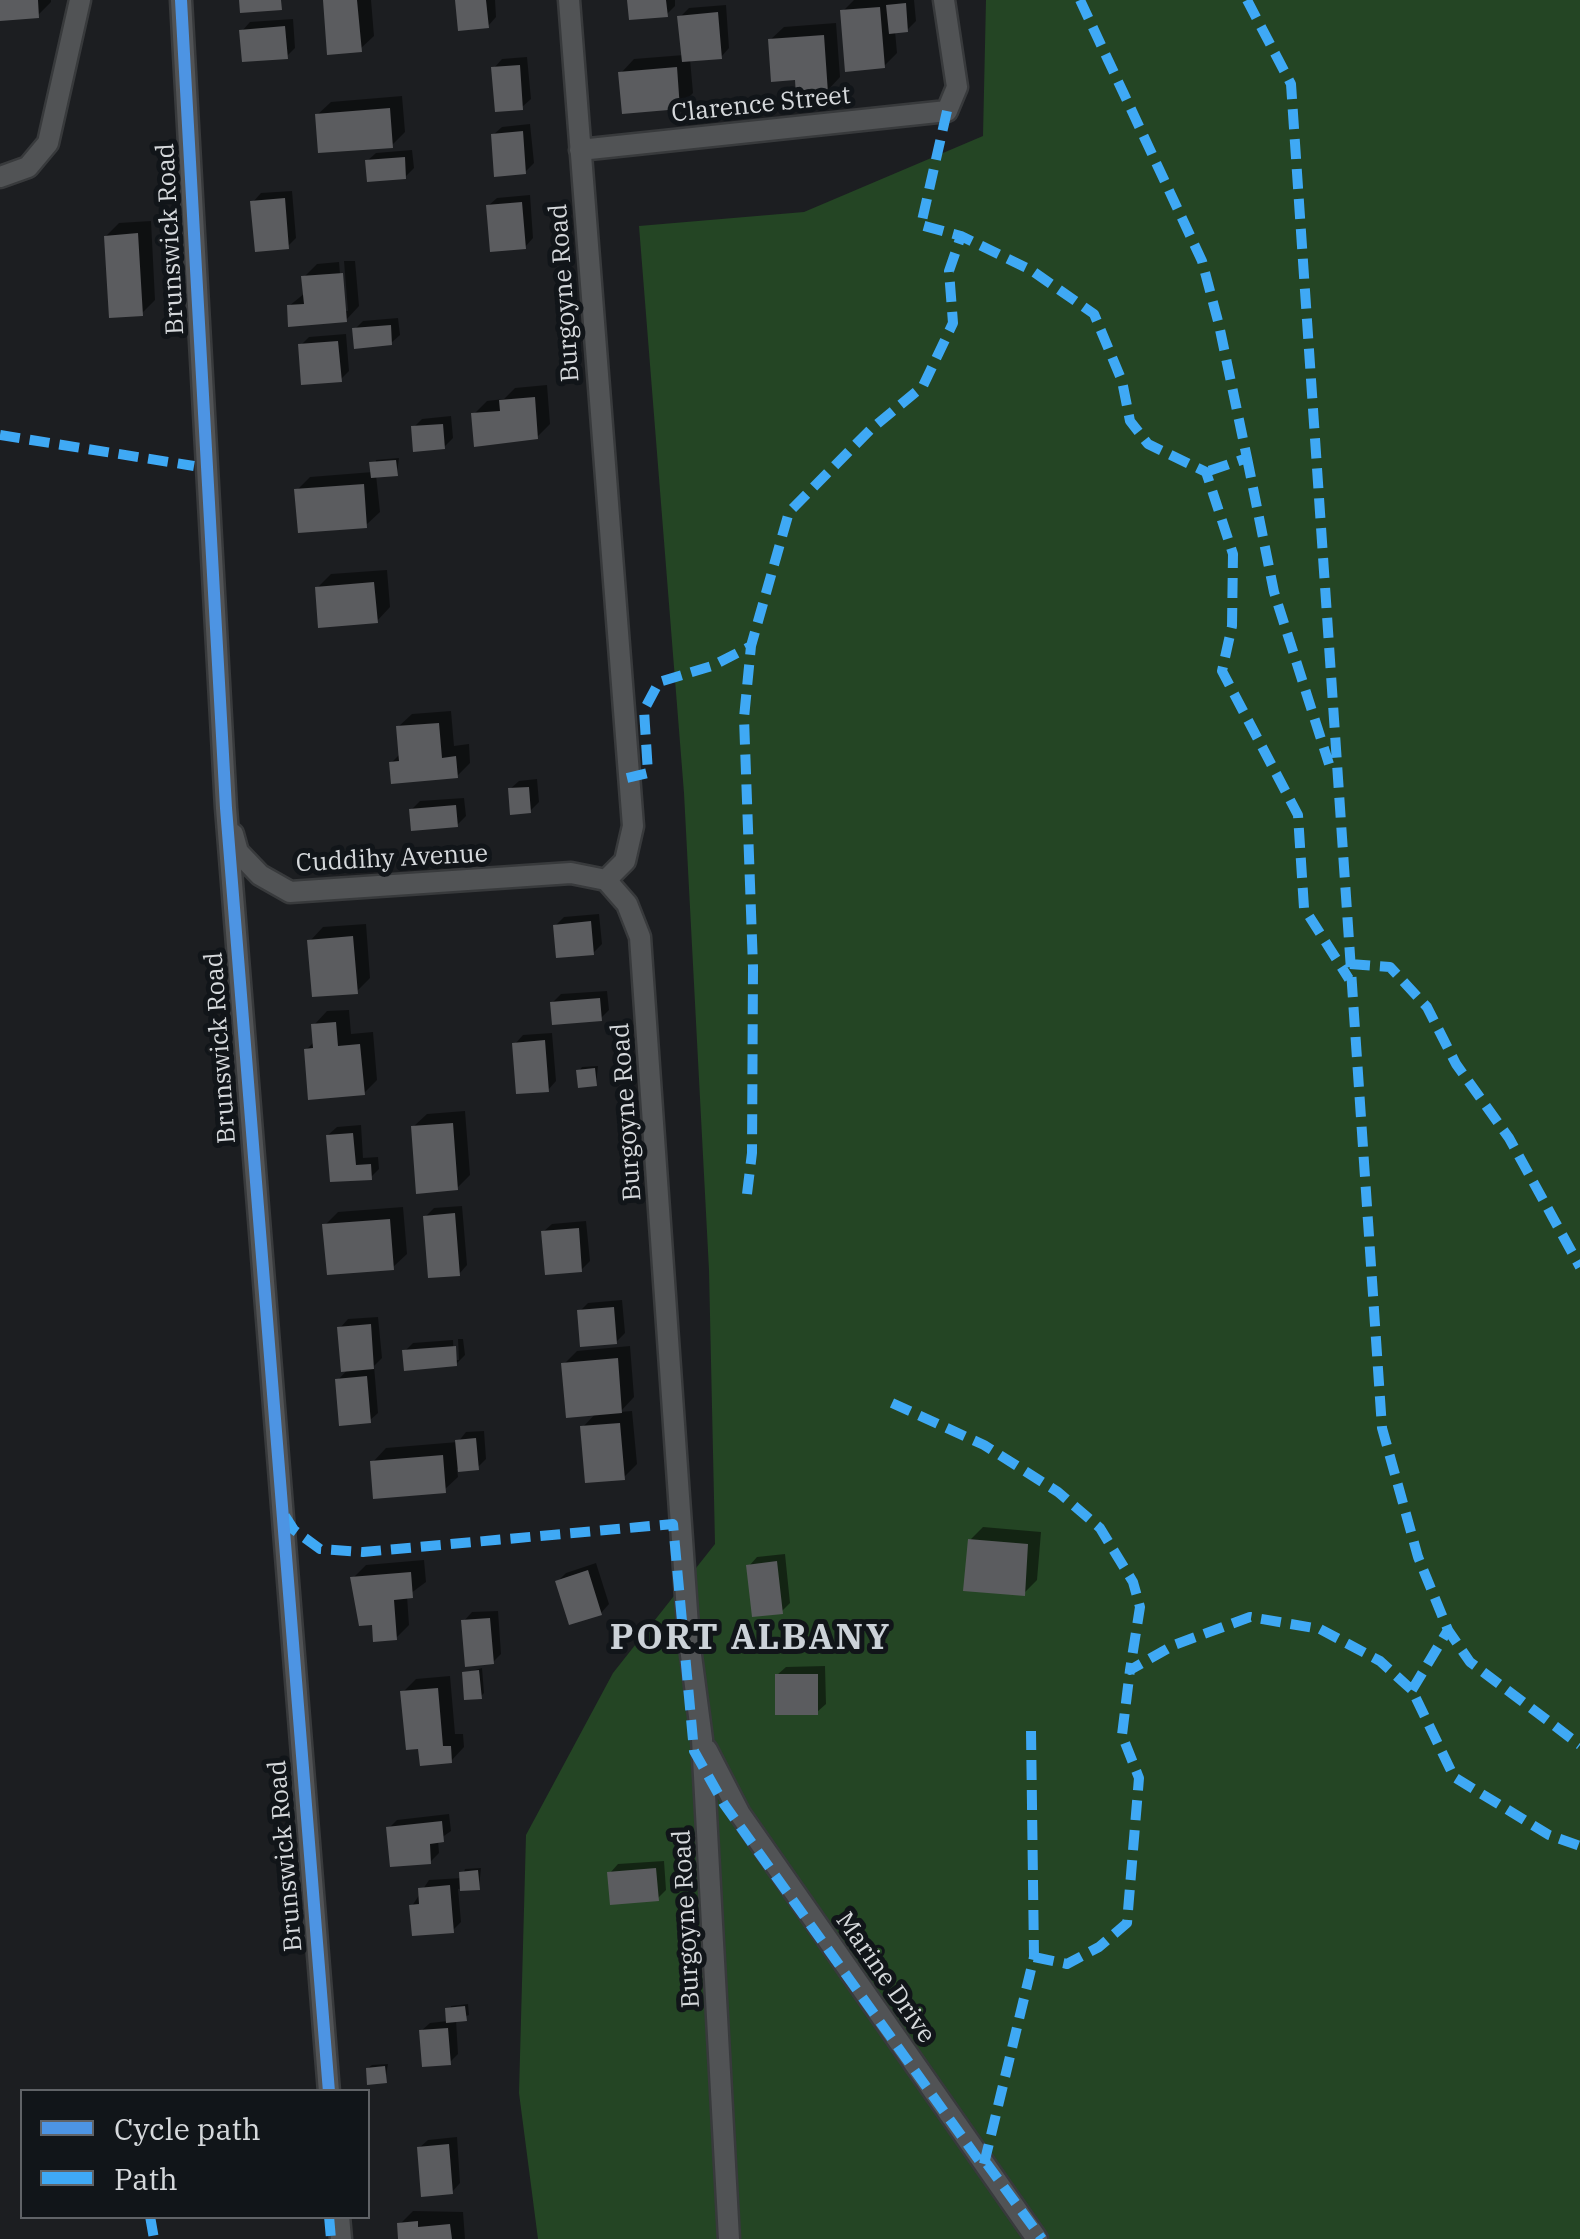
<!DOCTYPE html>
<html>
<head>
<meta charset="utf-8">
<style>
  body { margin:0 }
  #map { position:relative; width:1580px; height:2239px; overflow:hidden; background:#1c1e21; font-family:"IBM Plex Serif",serif }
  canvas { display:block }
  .legend { position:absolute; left:20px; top:2089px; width:350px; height:130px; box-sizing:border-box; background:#111519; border:2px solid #606367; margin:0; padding:12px 18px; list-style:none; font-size:30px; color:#d6d9dc }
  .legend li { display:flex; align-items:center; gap:20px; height:50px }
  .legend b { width:50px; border:2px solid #606367 }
</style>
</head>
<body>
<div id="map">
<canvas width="1580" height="2239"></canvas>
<ul class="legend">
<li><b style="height:12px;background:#4d94e3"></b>Cycle path</li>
<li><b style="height:12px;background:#3fa9f5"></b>Path</li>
</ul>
</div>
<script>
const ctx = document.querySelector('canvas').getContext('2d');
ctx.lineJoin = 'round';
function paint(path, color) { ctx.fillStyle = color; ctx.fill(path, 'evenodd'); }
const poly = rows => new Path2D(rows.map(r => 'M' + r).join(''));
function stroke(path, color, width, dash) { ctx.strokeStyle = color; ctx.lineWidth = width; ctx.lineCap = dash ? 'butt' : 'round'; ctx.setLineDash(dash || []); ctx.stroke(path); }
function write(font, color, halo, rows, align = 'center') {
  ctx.font = font + ' "IBM Plex Serif",serif'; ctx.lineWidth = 10; ctx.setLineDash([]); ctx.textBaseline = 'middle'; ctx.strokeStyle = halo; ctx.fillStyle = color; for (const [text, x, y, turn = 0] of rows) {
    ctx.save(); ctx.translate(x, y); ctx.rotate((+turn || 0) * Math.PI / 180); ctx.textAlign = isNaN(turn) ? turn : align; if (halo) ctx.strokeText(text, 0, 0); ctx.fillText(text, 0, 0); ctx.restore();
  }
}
paint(poly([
  [986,0,1580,0,1580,2239,538,2239,519,2093,526,1835,613,1673,715,1544,709,1270,684,793,639,226,804,212,983,136]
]), '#244524');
paint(poly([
  [0,0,51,0,51,2,38,15,0,18],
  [325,0,371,0,374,36,360,49],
  [458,0,495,0,496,17,488,26],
  [629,0,675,0,675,6,667,14],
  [854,0,914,0,916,21,907,30,895,31,897,53,884,66,843,11],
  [726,5,729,48,721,57,690,59,693,93,679,107,621,73,634,59,684,55,680,17,689,8],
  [293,19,295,48,287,56,242,31,250,22],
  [836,23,840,77,827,91,797,78,770,40,784,27],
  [527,57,531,99,522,107,494,68,502,59],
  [402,96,405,132,392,145,317,115,331,102],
  [530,124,534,163,525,172,493,135,502,127],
  [412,150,414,168,405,177,367,161,376,153],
  [292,191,296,238,288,246,253,202,261,193],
  [530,195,533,238,525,247,488,206,497,198],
  [151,221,155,300,142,313,106,236,119,223],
  [344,261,355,261,359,306,346,320,289,306,305,293,304,277,317,264,339,262,343,311,348,311],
  [398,318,400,335,391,343,355,329,363,321],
  [346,334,349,371,341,379,301,345,309,337],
  [547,385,550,424,537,437,474,414,487,401,504,399,515,388],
  [451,416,453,438,444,447,414,427,422,419],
  [399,458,397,473,376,475,380,512,366,525,297,490,310,477,373,472,376,460],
  [387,570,390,607,377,621,317,588,331,574],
  [451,711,454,746,469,744,470,763,457,776,391,763,400,754,398,727,412,714],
  [537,779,539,802,530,811,510,789,519,781],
  [464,798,466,816,457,825,411,810,420,801],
  [599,914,602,944,593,953,556,925,564,917],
  [366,924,370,978,357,991,310,941,323,927],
  [607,991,609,1010,601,1018,552,1003,561,994],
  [349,1010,351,1034,373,1032,377,1080,364,1093,306,1050,315,1041,314,1025,327,1011],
  [552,1033,556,1081,548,1090,515,1044,523,1035],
  [598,1066,596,1084,579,1071,582,1067],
  [465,1111,470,1175,457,1188,413,1127,427,1114],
  [361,1125,363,1158,378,1157,379,1169,371,1177,332,1179,328,1135,337,1127],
  [462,1206,467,1265,459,1274,425,1217,434,1208],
  [403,1207,407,1254,393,1267,325,1225,338,1212],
  [586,1221,590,1261,581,1270,543,1232,552,1224],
  [622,1300,625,1333,616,1342,580,1311,588,1303],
  [378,1317,382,1358,374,1366,378,1413,369,1421,338,1380,349,1368,340,1328,348,1319],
  [458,1339,463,1339,465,1355,456,1364,405,1351,413,1343,453,1340,454,1360,459,1360],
  [630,1346,634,1397,620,1412,632,1411,637,1464,623,1478,583,1427,597,1412,564,1364,577,1351],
  [484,1431,486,1459,478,1467,457,1469,458,1477,444,1490,373,1462,386,1448,458,1442,466,1432],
  [983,1527,1041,1532,1037,1580,1024,1593,970,1540],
  [785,1554,790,1603,782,1611,749,1566,757,1557],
  [424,1560,426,1582,407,1596,409,1625,396,1638,374,1622,353,1578,366,1565],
  [596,1563,609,1604,601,1613,558,1581,566,1573],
  [498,1611,501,1654,493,1662,464,1621,472,1612],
  [825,1666,826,1704,817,1712,777,1675,786,1667],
  [482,1668,484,1693,481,1696,465,1673],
  [450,1676,455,1734,463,1734,464,1747,451,1761,420,1746,403,1692,416,1679],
  [449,1814,451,1831,438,1840,439,1853,430,1862,389,1828,397,1820],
  [664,1861,666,1890,658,1898,610,1873,618,1864],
  [481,1868,479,1887,458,1889,461,1922,453,1930,412,1906,429,1880,462,1878,465,1869],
  [468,2004,469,2015,456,2020,458,2054,450,2062,421,2031,430,2023,448,2021,451,2006],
  [388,2064,385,2081,368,2068,372,2065],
  [457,2137,460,2183,452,2192,419,2148,428,2140],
  [413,2211,463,2212,465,2239,401,2239,400,2224]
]), '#0007');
paint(poly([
  [0,0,38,0,39,18,0,21],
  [239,0,281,0,282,10,240,13],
  [323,0,357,0,362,52,327,55],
  [455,0,486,0,489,28,458,31],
  [627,0,666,0,668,17,629,20],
  [906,3,908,32,889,34,886,5],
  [880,7,885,68,845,72,840,10],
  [718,12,722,59,682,62,677,16],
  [285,26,288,59,242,62,239,30],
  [824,35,828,93,796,96,795,80,771,82,768,39],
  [520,65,523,110,495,112,491,67],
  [677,67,680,109,622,114,618,72],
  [390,108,393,148,318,153,315,114],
  [523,131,526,174,494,177,491,134],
  [405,157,406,179,367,182,365,160],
  [285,198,289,249,255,252,250,201],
  [522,202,526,249,490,252,486,205],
  [138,233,143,316,109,318,104,236],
  [343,273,347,322,288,327,287,305,304,304,301,276],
  [391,325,392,345,354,349,352,328],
  [338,341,342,382,301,385,298,344],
  [535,397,538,439,474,447,471,413,500,411,499,400],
  [443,424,445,449,413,452,411,426],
  [396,460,398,476,371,478,369,462],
  [364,484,367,528,298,533,294,489],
  [374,582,378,623,318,628,315,587],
  [439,723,442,758,456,756,458,778,391,784,389,762,399,761,396,726],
  [529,787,531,813,510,815,508,788],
  [456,805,458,827,411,831,409,809],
  [591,921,594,955,556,958,553,925],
  [353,936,358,994,312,997,307,940],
  [600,998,602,1021,552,1025,550,1002],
  [336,1022,338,1046,360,1044,365,1095,308,1100,304,1049,313,1048,311,1024],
  [545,1040,549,1092,516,1094,512,1043],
  [595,1068,597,1086,578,1088,576,1070],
  [453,1123,458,1190,416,1194,411,1126],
  [353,1133,356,1165,371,1164,372,1180,330,1182,326,1135],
  [455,1213,460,1276,428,1278,423,1216],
  [390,1219,394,1270,327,1275,322,1224],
  [579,1228,582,1272,545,1275,541,1231],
  [614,1307,617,1344,580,1347,577,1310],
  [371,1324,374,1369,341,1372,337,1327],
  [456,1346,457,1366,404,1371,402,1350],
  [618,1358,622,1413,566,1418,561,1363],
  [367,1376,371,1423,339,1426,335,1379],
  [620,1423,625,1480,585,1483,580,1426],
  [476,1438,479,1470,458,1472,455,1440],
  [443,1455,446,1493,373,1499,370,1461],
  [968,1539,1028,1544,1025,1596,963,1591],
  [777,1561,783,1614,752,1617,746,1565],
  [588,1570,602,1615,569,1625,555,1581],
  [411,1572,413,1598,394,1600,397,1640,373,1642,372,1625,359,1626,350,1577],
  [490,1618,494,1664,465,1667,461,1620],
  [479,1670,482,1699,464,1700,462,1672],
  [775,1674,818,1674,818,1715,775,1715],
  [438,1688,443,1746,451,1746,452,1763,420,1766,418,1749,406,1750,400,1691],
  [442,1821,444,1842,430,1844,431,1864,390,1867,386,1827],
  [656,1868,659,1901,610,1905,607,1872],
  [478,1870,480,1890,460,1891,459,1872],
  [450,1885,454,1933,412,1936,409,1905,419,1904,418,1888],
  [465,2006,467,2021,446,2023,445,2008],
  [448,2028,451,2065,422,2067,419,2030],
  [385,2066,387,2083,367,2085,366,2068],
  [449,2144,453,2194,421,2197,417,2147],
  [418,2221,418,2227,450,2224,452,2239,398,2239,397,2223]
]), '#5b5c5f');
const street = poly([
  [181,0,226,808,329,2092],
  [569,0,633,826,625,861,606,880],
  [580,150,947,111,957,87,944,0],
  [0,177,28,167,48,143,80,0],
  [233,834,238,852,260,875,290,892,571,873,606,880],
  [606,880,627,904,640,937,689,1640,702,1739,729,2239],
  [707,1750,740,1814,1037,2239],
  [339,2216,341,2239]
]);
stroke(street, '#383a3c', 25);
stroke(street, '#515355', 20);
stroke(poly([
  [1080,0,1202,261,1219,325,1247,458,1206,472],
  [1247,0,1291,84,1382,1428,1418,1557,1448,1630,1470,1662,1580,1745],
  [947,111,921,225,961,236],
  [0,435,194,466],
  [1247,458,1274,592,1329,764],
  [627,778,648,773,644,710,659,682,712,666,751,646,789,512,870,430,923,386,953,323,949,271,961,236,1031,270,1094,314,1122,381,1130,421,1148,444,1206,472,1233,554,1232,626,1222,671,1298,815,1304,908,1349,979],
  [1350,964,1390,967,1427,1007,1456,1064,1509,1138,1580,1267],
  [747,1194,752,1153,753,967,744,718,751,646],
  [892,1403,984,1445,1058,1492,1100,1528,1133,1582,1140,1607,1130,1670,1174,1645,1250,1617,1320,1629,1380,1661,1412,1690,1454,1777,1549,1835,1580,1846],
  [285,1516,294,1530,320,1549,363,1552,673,1524,694,1751,724,1804,983,2166,987,2164,1042,2239],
  [1412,1690,1448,1630],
  [1034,1957,1067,1964,1099,1947,1127,1923,1139,1778,1122,1735,1130,1670],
  [984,2164,1034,1957,1031,1731],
  [150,2216,154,2239],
  [329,2216,331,2239]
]), '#3fa9f5', 10, [20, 10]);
stroke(poly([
  [181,0,226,808,329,2092]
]), '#4d94e3', 12);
write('25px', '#d6d9dc', '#111519', [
  ["Clarence Street",761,105,-6],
  ["Brunswick Road",171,239,-93],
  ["Burgoyne Road",565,293,-94],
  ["Cuddihy Avenue",392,859,-3],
  ["Brunswick Road",221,1048,-94],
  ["Burgoyne Road",627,1112,-94],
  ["Brunswick Road",286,1856,-95],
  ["Burgoyne Road",687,1919,-93],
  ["Marine Drive",885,1978,55]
]);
ctx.letterSpacing = '2.5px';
write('bold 35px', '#ccd2d8', '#111519', [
  ["PORT ALBANY",751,1639]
]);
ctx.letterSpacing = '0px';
</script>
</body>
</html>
